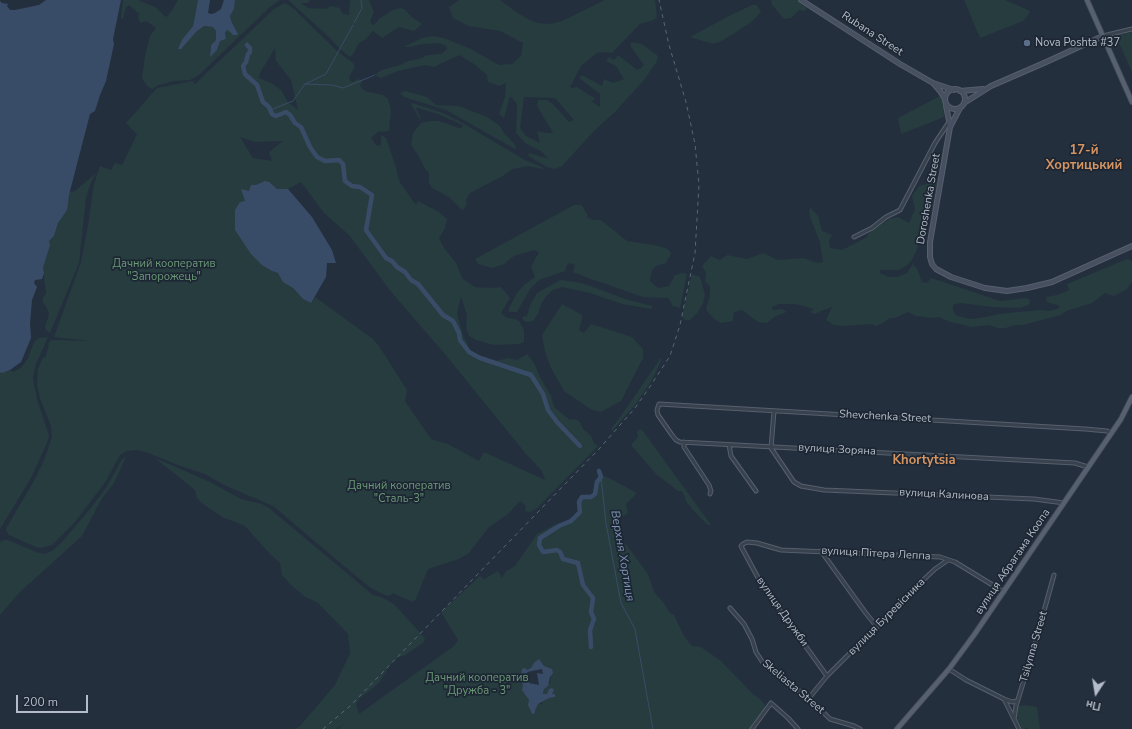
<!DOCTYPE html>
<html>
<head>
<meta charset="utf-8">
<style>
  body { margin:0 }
  #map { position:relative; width:1132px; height:729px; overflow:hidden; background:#242f3e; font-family:"Nunito Sans",sans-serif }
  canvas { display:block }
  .north { position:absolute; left:1076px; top:673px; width:40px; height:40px; -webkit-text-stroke:3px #1d2633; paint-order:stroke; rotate:192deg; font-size:11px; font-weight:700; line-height:16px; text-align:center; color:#b4bcc9 }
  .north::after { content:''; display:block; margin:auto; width:14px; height:18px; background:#b4bcc9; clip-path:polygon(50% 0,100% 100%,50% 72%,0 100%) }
  .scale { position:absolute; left:16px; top:695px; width:72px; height:18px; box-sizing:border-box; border:2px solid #b4bcc9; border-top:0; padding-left:5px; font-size:12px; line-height:14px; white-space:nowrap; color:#b4bcc9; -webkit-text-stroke:3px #1d2633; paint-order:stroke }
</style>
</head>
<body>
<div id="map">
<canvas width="1132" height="729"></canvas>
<div class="north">Пн</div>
<div class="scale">200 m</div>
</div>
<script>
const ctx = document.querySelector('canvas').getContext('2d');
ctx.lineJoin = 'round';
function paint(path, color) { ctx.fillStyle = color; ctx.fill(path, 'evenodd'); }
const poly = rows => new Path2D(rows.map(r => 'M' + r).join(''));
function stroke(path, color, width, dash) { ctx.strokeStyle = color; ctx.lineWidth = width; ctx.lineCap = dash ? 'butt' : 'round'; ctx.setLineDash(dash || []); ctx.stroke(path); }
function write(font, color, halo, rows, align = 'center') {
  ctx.font = font + ' "Nunito Sans",sans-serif'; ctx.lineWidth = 3.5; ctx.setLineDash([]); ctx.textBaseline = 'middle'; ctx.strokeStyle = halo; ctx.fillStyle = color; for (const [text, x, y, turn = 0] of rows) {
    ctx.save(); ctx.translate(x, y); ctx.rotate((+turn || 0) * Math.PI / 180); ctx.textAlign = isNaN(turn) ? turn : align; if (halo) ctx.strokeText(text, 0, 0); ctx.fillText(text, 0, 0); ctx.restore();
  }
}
paint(poly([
  [123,0,138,0,155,7,166,17,171,12,178,0,198,0,193,26,188,33,196,32,204,26,213,27,216,31,216,40,211,45,210,56,217,50,220,41,226,39,225,32,232,23,230,16,234,9,235,0,280,0,271,6,199,75,190,80,174,81,159,85,152,89,147,86,142,78,145,56,150,36,156,28,146,21,141,23,138,18,139,14,129,5,126,7,123,19,121,18],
  [288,0,310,0,308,3,301,3,308,8,326,9,331,6,340,8,342,13,347,15,350,14,349,11,350,0,369,0,374,12,370,21,372,25,375,24,379,19,391,11,400,8,404,9,413,18,422,24,414,31,399,27,382,38,373,31,366,39,358,44,354,53,350,57,340,49,330,38],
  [459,0,500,0,519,14,530,20,538,23,550,24,562,21,605,0,655,0,657,17,654,20,640,24,612,53,598,52,581,66,570,87,572,88,577,87,594,98,595,100,591,101,600,107,600,94,579,78,582,75,602,86,604,79,613,83,624,79,616,66,606,61,609,57,614,60,618,55,637,70,641,68,644,65,631,47,631,42,642,44,658,56,657,61,644,80,615,112,595,130,562,166,555,169,547,167,528,156,529,153,549,159,541,151,525,143,516,133,517,104,510,96,504,118,499,114,505,97,506,83,499,86,488,82,487,75,474,64,459,55,434,67,425,65,398,71,381,78,376,76,377,73,382,70,400,65,408,61,419,59,428,55,441,54,447,49,446,46,439,43,424,44,408,47,404,47,422,38,433,36,444,38,471,49,499,65,512,64,521,56,523,43,500,31,469,26,453,18,449,7],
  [524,97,555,98,574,120,569,122,553,104,547,100,538,100,537,106,553,133,546,133,537,131,540,143,526,136,520,128],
  [771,0,796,0,807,8,805,11,799,10,791,18,784,19,772,5],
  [964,0,1005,0,1030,11,1029,14,1023,21,980,38],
  [285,3,293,8,337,51,353,63,355,67,349,77,351,82,359,79,362,82,360,86,365,91,383,95,388,99,391,110,389,131,378,132,371,138,377,146,381,145,381,135,386,138,396,167,399,181,416,205,418,201,439,212,447,219,445,228,439,238,444,248,456,263,463,279,475,287,489,288,501,287,510,298,501,313,507,318,515,319,519,321,524,330,524,342,519,344,493,345,476,340,469,336,466,328,467,316,461,296,457,314,463,335,472,354,486,360,493,361,501,360,507,358,517,360,527,354,534,363,540,377,551,396,554,407,570,420,574,419,579,421,584,430,591,436,594,443,598,446,536,509,530,512,525,511,526,506,520,501,508,514,489,527,468,554,459,559,428,569,415,601,414,600,413,602,392,593,391,595,387,596,371,588,357,577,273,506,224,485,205,474,178,465,151,454,138,450,127,451,120,455,106,481,75,522,52,545,40,548,36,547,9,535,6,530,7,527,35,479,44,460,52,437,51,426,40,398,37,385,38,369,43,357,45,358,49,346,48,344,50,341,53,340,91,341,54,337,81,262,88,225,94,184,100,166,111,170,115,163,122,165,137,134,126,123,157,88,193,81,195,84,274,9],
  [275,48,276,61,291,80,298,110,288,102,281,90,273,84,259,78,260,73],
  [240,137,255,142,283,141,269,152,272,161,253,158],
  [301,182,324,213,349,235,392,293,444,353,526,454,542,471,545,480,484,452,479,461,448,444,431,439,405,401,407,390,379,346,373,339,315,297,311,303,303,299,278,273,272,271,245,201,274,187,277,189,288,189],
  [752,5,757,5,761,12,750,23,722,41,713,44,690,37,727,17],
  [1132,32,1132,72,1116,36],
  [405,91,427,97,436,105,459,106,487,117,500,126,504,133,516,146,515,149,446,110,404,97,400,93],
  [940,96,943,101,944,117,901,134,898,118],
  [412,103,443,113,459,121,525,160,544,168,542,169,528,166,513,169,501,177,470,193,466,200,467,204,463,210,461,209,449,197,432,188,429,183,429,173,424,167,418,155,411,145,413,133,421,123,430,121,438,121,445,123,459,128,462,128,463,125,438,114,418,108,416,108,421,119,419,118,411,104],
  [96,173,90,185,86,198,79,263,50,333,46,330,45,327,49,314,46,306,43,303,43,298,46,293,43,268,48,250,49,241,54,236,58,223,62,216,65,213,70,196,70,191,72,192,75,191],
  [939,177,929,222,926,229,917,237,918,247,912,260,906,266,898,270,880,270,880,273,889,277,897,277,907,273,913,264,917,269,922,282,927,283,931,278,1000,301,1026,298,1030,300,1029,305,1019,308,992,307,960,303,953,305,953,311,957,316,971,319,986,317,998,314,1041,310,1049,311,1057,309,1060,306,1047,302,1046,297,1057,295,1069,290,1067,284,1127,259,1132,261,1132,282,1127,289,1114,296,1105,293,1092,303,1066,311,1061,315,1023,325,1014,325,1006,328,998,328,989,325,972,327,964,325,950,322,939,317,933,318,916,316,908,312,895,318,890,318,883,323,876,326,872,324,843,326,834,325,826,320,832,307,814,314,810,312,814,309,795,304,779,304,772,307,773,310,782,309,787,312,776,316,767,323,758,322,742,310,734,312,733,321,721,323,714,319,706,310,710,295,710,286,705,281,706,273,702,266,711,256,720,260,727,255,747,259,763,253,778,260,804,258,817,263,823,262,820,242,810,217,809,209,811,208,818,216,822,231,832,235,829,241,830,248,842,250,867,237,868,234,889,219,898,217,909,223,915,209,912,196,919,186,931,183],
  [574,205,582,205,587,214,588,218,593,220,601,220,627,241,654,245,666,248,670,251,671,254,666,263,656,266,652,270,650,281,658,288,669,286,675,275,682,273,687,274,680,308,673,306,668,298,643,297,591,279,573,272,575,265,570,263,567,265,565,271,539,280,530,289,517,312,509,312,509,308,517,293,525,284,535,277,531,267,539,252,534,250,514,256,504,264,492,268,478,264,475,259],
  [692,274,700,277,705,295,703,303,698,312,690,320,685,320,682,317],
  [560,280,582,283,625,299,652,306,652,308,651,309,622,304,590,293,562,287,551,291,545,298,541,304,538,314,533,321,527,322,524,321,522,317,527,316,530,305,537,293],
  [562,304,582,315,582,319,579,330,584,333,591,324,632,337,643,349,643,358,621,401,601,412,592,410,564,391,551,368,545,352,542,335],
  [48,337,36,364,33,378,37,399,49,436,47,443,31,478,0,529,0,372,6,372,9,370,13,372,21,368,28,358,34,342,39,338],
  [660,359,662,359,652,380,635,405,612,431,611,429,623,413],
  [640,429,643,431,711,525,708,525,692,509,686,501,685,497,682,491,678,491,656,474,631,445,638,437,637,432],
  [126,457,114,483,101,500,82,536,20,592,0,615,0,542,4,540,8,540,36,552,44,554,52,551,61,543,90,509,106,488,122,459],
  [155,458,210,482,241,499,262,504,269,508,373,595,381,597,394,604,424,637,425,640,423,643,405,655,397,658,389,666,379,683,359,699,356,704,359,714,454,646,458,640,441,612,480,576,484,579,498,571,502,578,506,571,515,566,537,534,554,525,559,526,571,521,580,512,579,502,582,497,591,497,595,494,597,482,601,480,602,475,611,479,637,493,626,504,628,513,611,524,648,574,654,592,664,603,669,612,674,615,684,636,692,646,701,647,721,661,752,693,760,699,765,705,763,714,751,729,338,729,345,723,336,729,294,729,299,727,335,685,350,653,348,634,318,603,304,596,290,584,282,575,280,563,270,554,245,526,222,517,203,504,197,498,195,490],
  [531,668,552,669,550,683,544,688,543,695,552,694,549,698,542,702,543,703,542,704,538,704,529,700,526,671],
  [1026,705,1037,707,1040,729,1029,729,1025,727,1025,729,1022,729,1017,719,1018,706]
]), '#263c3f');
paint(poly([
  [46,0,121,0,113,39,114,44,106,81,100,95,95,111,90,114,70,191,67,210,58,223,54,236,49,241,50,245,43,268,44,273,42,279,35,280,34,283,37,287,32,300,30,323,31,338,21,362,10,370,2,373,0,372,0,1,2,3,8,4,7,6,10,10,15,10,39,5],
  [198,0,210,0,208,13,211,14,215,13,221,9,224,0,235,0,234,9,230,16,232,23,238,34,237,35,233,35,228,30,225,32,226,39,220,41,217,50,210,57,211,45,216,40,216,31,213,27,204,26,196,32,181,49,178,49,182,40,193,26],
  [265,181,269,182,277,189,288,189,312,217,332,250,336,263,327,263,326,277,311,303,303,299,293,288,283,282,278,273,272,271,262,265,251,254,235,230,235,210,240,202,245,201,241,189,249,191,251,185,256,185],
  [539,659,544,666,552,669,553,673,550,677,548,686,544,689,543,694,547,694,549,689,552,688,554,690,552,694,555,694,555,697,549,698,538,704,535,710,535,713,532,714,528,705,529,700,522,690,523,685,520,680,522,669,525,668,527,670,531,668,534,663],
  [542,669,543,674,537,673,539,685,529,683,527,672]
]), '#394c67');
stroke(poly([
  [354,23,362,8,361,0],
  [305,84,332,85,343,88,375,75],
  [270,110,293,101,305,84,326,74,353,25],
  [601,477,606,523,621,603,635,629,653,729]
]), '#394c67', 1);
stroke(poly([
  [247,45,250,48,250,52,248,54,246,62,243,66,245,74,257,85,263,102,269,107,272,114,276,116,286,112,290,115,295,123,301,127,310,147,317,157,325,161,339,160,343,164,345,181,352,186,360,187,372,195,366,230,386,258,392,261,397,267,405,272,411,280,418,284,443,315,453,321,459,333,460,340,469,352,480,358,531,375,543,394,548,410,557,422,580,446],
  [591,647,590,630,594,619,591,612,593,598,583,585,578,563,563,559,560,552,557,550,543,552,539,545,540,538,559,526,571,521,580,512,579,502,582,497,591,497,595,494,597,482,601,477,599,471]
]), '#394c67', 4.5);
const street = poly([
  [1103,36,1132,29],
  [854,237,872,228,886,217,900,210,935,143,949,122],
  [774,411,771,448,794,482,801,486,824,490,1034,499,1064,503],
  [684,442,684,447,709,485,711,491,710,494],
  [729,445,731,456,756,491],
  [1088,467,1075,463,680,442,676,440,672,435,658,415,657,410,659,404,1085,429,1107,431,1111,433],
  [821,551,865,612,877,627],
  [730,608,744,624,752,639,756,652,765,666,809,698,830,719,854,726,860,729],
  [949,669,966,680,1004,699,1019,729],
  [827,676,763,587,742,548,741,546,743,544,747,542,757,543,781,550,940,557,955,562,1004,592],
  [809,698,827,676,919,584,935,569,948,560],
  [1004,699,1012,702,1017,701],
  [1014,719,1016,706,1032,654,1054,575],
  [752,729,771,703,788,718,798,729]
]);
const secondary = poly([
  [801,0,900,64,933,83,954,90],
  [933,83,940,91,945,99],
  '945 99a10 10 0 1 1 20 0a10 10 0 1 1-20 0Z',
  [960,91,983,89],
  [964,103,991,86,1044,63,1103,36],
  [946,106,950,126],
  [960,108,950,127,930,242,930,257,932,264,936,269,951,277,985,288,1007,291,1027,288,1052,282,1132,246]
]);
const primary = poly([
  [1087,0,1132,102],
  [897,729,949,669,974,635,1121,419,1132,397]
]);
stroke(street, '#565f6c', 5);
stroke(secondary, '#565f6c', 6);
stroke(primary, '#414a57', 6);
stroke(street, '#38414e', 3);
stroke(secondary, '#465061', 4);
stroke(primary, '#56606e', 4.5);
stroke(poly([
  [323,729,350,706,599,449,635,408,649,388,670,356,680,325,695,253,699,185,695,144,686,102,669,45,659,0]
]), '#5a6575', 1, [4, 4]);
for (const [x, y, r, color] of [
  [1027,43,4,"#5c6f8a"]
]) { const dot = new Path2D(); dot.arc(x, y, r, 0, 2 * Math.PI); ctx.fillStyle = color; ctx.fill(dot); stroke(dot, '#1d2633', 1.5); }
write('11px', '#b4bcc9', '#1d2633', [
  ["Rubana Street",872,34,33],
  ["Doroshenka Street",929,199,-80],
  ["Shevchenka Street",885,417,3],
  ["вулиця Зоряна",837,450,3],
  ["вулиця Калинова",944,495,3],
  ["вулиця Пітера Леппа",876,554,3],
  ["вулиця Абрагама Коопа",1013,562,-56],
  ["вулиця Дружби",782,612,55],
  ["вулиця Буревісника",887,617,-45],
  ["Tsilynna Street",1034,647,-74],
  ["Skeliasta Street",793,687,40]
]);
write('11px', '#b4bcc9', '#1d2633', [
  ["Nova Poshta #37",1035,43]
], 'left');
write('11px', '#6b9a76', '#1d2633', [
  ["Дачний кооператив",164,264],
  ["\"Запорожець\"",164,277],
  ["Дачний кооператив",399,486],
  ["\"Сталь-3\"",399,499],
  ["Дачний кооператив",477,678],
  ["\"Дружба - 3\"",477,691]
]);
write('italic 12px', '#7c92b1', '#1d2633', [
  ["Верхня Хортиця",622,556,80]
]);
write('bold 13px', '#d59563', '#1d2633', [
  ["17-й",1084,151],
  ["Хортицький",1084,166],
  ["Khortytsia",924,461]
]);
</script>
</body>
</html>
